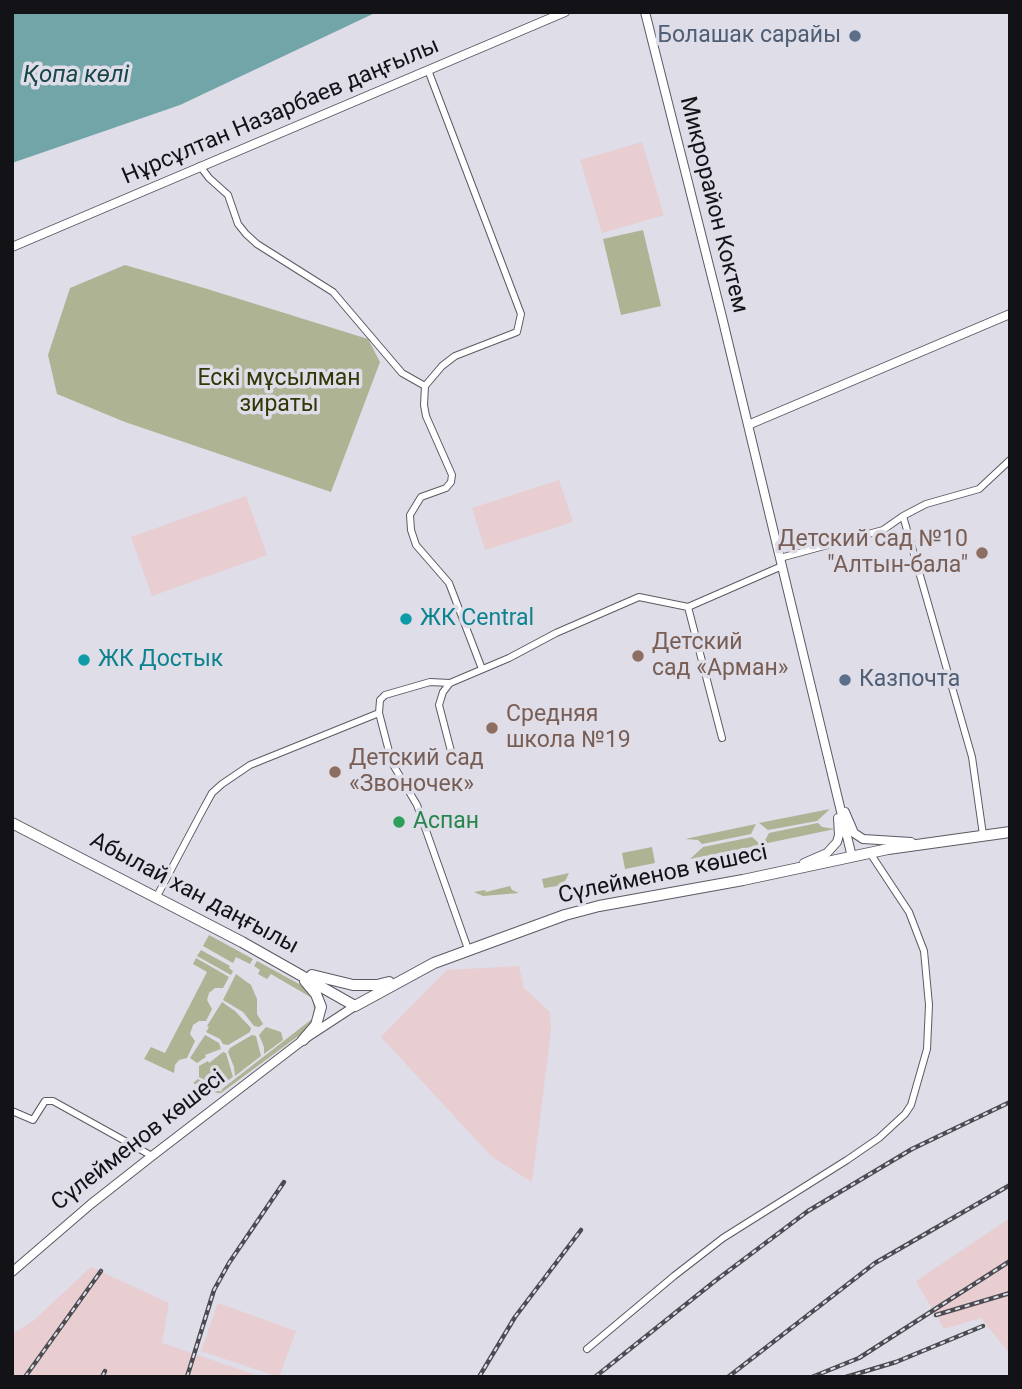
<!DOCTYPE html>
<html>
<head>
<meta charset="utf-8">
<style>
  body { margin:0 }
  #map { position:relative; width:1022px; height:1389px; overflow:hidden; background:#dfdde8; font-family:Roboto,sans-serif }
  canvas { display:block }
  .frame { position:absolute; inset:0; border:14px solid #131317; pointer-events:none }
</style>
</head>
<body>
<div id="map">
<canvas width="1022" height="1389"></canvas>
<div class="frame"></div>
</div>
<script>
const ctx = document.querySelector('canvas').getContext('2d');
ctx.lineJoin = 'round';
function paint(path, color) { ctx.fillStyle = color; ctx.fill(path, 'evenodd'); }
const poly = rows => new Path2D(rows.map(r => 'M' + r).join(''));
function stroke(path, color, width, dash) { ctx.strokeStyle = color; ctx.lineWidth = width; ctx.lineCap = dash ? 'butt' : 'round'; ctx.setLineDash(dash || []); ctx.stroke(path); }
function write(font, color, halo, rows, align = 'center') {
  ctx.font = font + ' Roboto,sans-serif'; ctx.lineWidth = 7; ctx.setLineDash([]); ctx.textBaseline = 'middle'; ctx.strokeStyle = halo; ctx.fillStyle = color; for (const [text, x, y, turn = 0] of rows) {
    ctx.save(); ctx.translate(x, y); ctx.rotate((+turn || 0) * Math.PI / 180); ctx.textAlign = isNaN(turn) ? turn : align; if (halo) ctx.strokeText(text, 0, 0); ctx.fillText(text, 0, 0); ctx.restore();
  }
}
paint(poly([
  [642,142,664,215,602,233,580,160],
  [559,480,573,522,485,550,472,508],
  [246,496,267,555,152,596,131,537],
  [519,966,524,988,550,1012,551,1030,532,1182,492,1157,381,1037,447,970],
  [1010,1218,1010,1354,981,1318,944,1329,916,1281],
  [91,1267,169,1303,162,1343,262,1377,12,1377,12,1334,33,1321],
  [218,1303,296,1331,279,1377,201,1351]
]), '#e8cdd1');
paint(poly([
  [643,230,661,306,621,315,603,239],
  [125,265,204,288,368,339,380,362,331,492,125,422,57,394,48,355,70,288],
  [830,809,817,821,768,830,759,823],
  [818,823,822,827,835,829,763,844,769,833],
  [756,824,751,834,702,844,698,840,685,839],
  [752,837,761,845,690,859,703,847],
  [652,847,655,863,625,869,622,853],
  [569,873,563,885,544,888,542,879],
  [510,886,512,890,519,893,483,896,474,892,485,890,486,892],
  [209,935,253,959,250,964,236,957,233,963,203,946],
  [201,950,230,966,229,968,233,971,231,975,197,956],
  [196,958,229,977,223,988,215,988,209,993,207,1000,212,1009,206,1021,199,1021,193,1025,190,1034,195,1041,187,1058,179,1060,175,1065,174,1073,144,1059,151,1047,165,1053,207,972,193,964],
  [257,961,310,990,319,1012,305,1031,221,1093,217,1093,193,1083,198,1079,221,1092,222,1089,312,1019,314,1008,312,998,271,974,267,979,258,974,260,970,254,966],
  [236,974,251,985,257,999,257,1014,263,1024,259,1027,254,1026,243,1012,223,1000],
  [222,1002,235,1011,251,1028,250,1032,228,1045,223,1044,220,1039,206,1032,209,1027,207,1026],
  [266,1027,281,1032,283,1040,264,1054,264,1047,259,1035],
  [205,1035,219,1043,221,1049,205,1055,206,1057,197,1063,190,1058],
  [252,1035,256,1036,261,1056,235,1076,234,1067,228,1052,230,1048],
  [223,1052,226,1053,233,1077,218,1087,199,1077,199,1066,208,1061,209,1063]
]), '#aeb394');
paint(poly([
  [12,12,377,12,180,105,12,163]
]), '#71a5a7');
const street = poly([
  [428,70,521,314,517,332,455,356,442,366,425,386,424,405,426,416,452,475,451,482,446,488,421,497,410,515,411,530,416,545,449,583,482,669],
  [200,166,209,178,228,195,238,224,246,234,257,244,333,292,402,373,425,386],
  [903,516,972,757,983,835],
  [780,558,883,530,903,516,926,504,979,489,1010,460],
  [379,713,380,700,385,695,430,682,450,683],
  [722,738,688,607,782,566],
  [452,755,439,705,443,692,450,683,509,658,556,633,639,597,688,607],
  [156,898,200,815,212,793,222,784,250,765,379,713,392,763,417,805,468,949],
  [12,1111,33,1120,45,1101,53,1101,152,1156],
  [587,1349,674,1276,723,1238,847,1160,879,1138,905,1114,911,1105,927,1049,929,1005,924,951,909,912,870,853]
]);
const secondary = poly([
  [645,12,722,317,852,857],
  [12,247,565,12],
  [748,425,1010,314],
  [845,812,854,833,863,839,911,842],
  [804,863,827,853,837,842,839,835,838,818],
  [12,1272,91,1204,152,1156,303,1040,355,1006]
]);
const highway = poly([
  [12,823,242,942,355,1006,434,963,565,915,599,906,743,880,888,849,1010,832],
  [312,975,353,985,377,985,389,982],
  [303,1040,316,1025,321,1007,316,994,305,981]
]);
stroke(street, '#5b5a63', 8);
stroke(secondary, '#5b5a63', 10);
stroke(highway, '#5b5a63', 12);
stroke(street, '#fff', 6);
stroke(secondary, '#fff', 8);
stroke(highway, '#fff', 10);
const rail = poly([
  [936,1315,1010,1293],
  [25,1377,101,1271],
  [102,1377,105,1371],
  [187,1377,214,1290,229,1263,284,1182],
  [479,1377,515,1317,581,1230],
  [595,1377,715,1281,808,1211,912,1149,1010,1102],
  [728,1377,875,1263,1010,1185],
  [812,1377,859,1358,1010,1261],
  [846,1377,896,1362,983,1326]
]);
stroke(rail, '#4c4b51', 4.5);
stroke(rail, '#dfdde8', 2, [5]);
for (const [x, y, r, color] of [
  [855,36,7,"#5c6f8a"],
  [982,553,7,"#8d6e63"],
  [406,619,7,"#0f9aa8"],
  [638,656,7,"#8d6e63"],
  [84,660,7,"#0f9aa8"],
  [845,680,7,"#5c6f8a"],
  [492,728,7,"#8d6e63"],
  [335,772,7,"#8d6e63"],
  [399,822,7,"#2e9e5b"]
]) { const dot = new Path2D(); dot.arc(x, y, r, 0, 2 * Math.PI); ctx.fillStyle = color; ctx.fill(dot); stroke(dot, '#dfdde8', 2.5); }
write('23px', '#4e5e75', '#dfdde8', [
  ["Болашак сарайы",841,36],
  ["Казпочта",859,680,"left"]
], 'right');
write('23px', '#131317', '#dfdde8', [
  ["Нұрсұлтан Назарбаев даңғылы",281,112,-23],
  ["Микрорайон Коктем",713,205,76],
  ["Сүлейменов көшесі",663,875,-12],
  ["Абылай хан даңғылы",194,894,28],
  ["Сүлейменов көшесі",139,1141,-38]
]);
write('23px', '#333705', '#dfdde8', [
  ["Ескі мұсылман",279,379],
  ["зираты",279,405]
]);
write('23px', '#785e54', '#dfdde8', [
  ["Детский сад №10",968,540,"right"],
  ["\"Алтын-бала\"",968,566,"right"],
  ["Детский",652,643],
  ["сад «Арман»",652,669],
  ["Средняя",506,715],
  ["школа №19",506,741],
  ["Детский сад",349,759],
  ["«Звоночек»",349,785]
], 'left');
write('23px', '#0d838f', '#dfdde8', [
  ["ЖК Central",420,619],
  ["ЖК Достык",98,660]
], 'left');
write('23px', '#27864d', '#dfdde8', [
  ["Аспан",413,822]
], 'left');
write('italic 24px', '#17474a', '#dfdde8', [
  ["Қопа көлі",76,76]
]);
</script>
</body>
</html>
